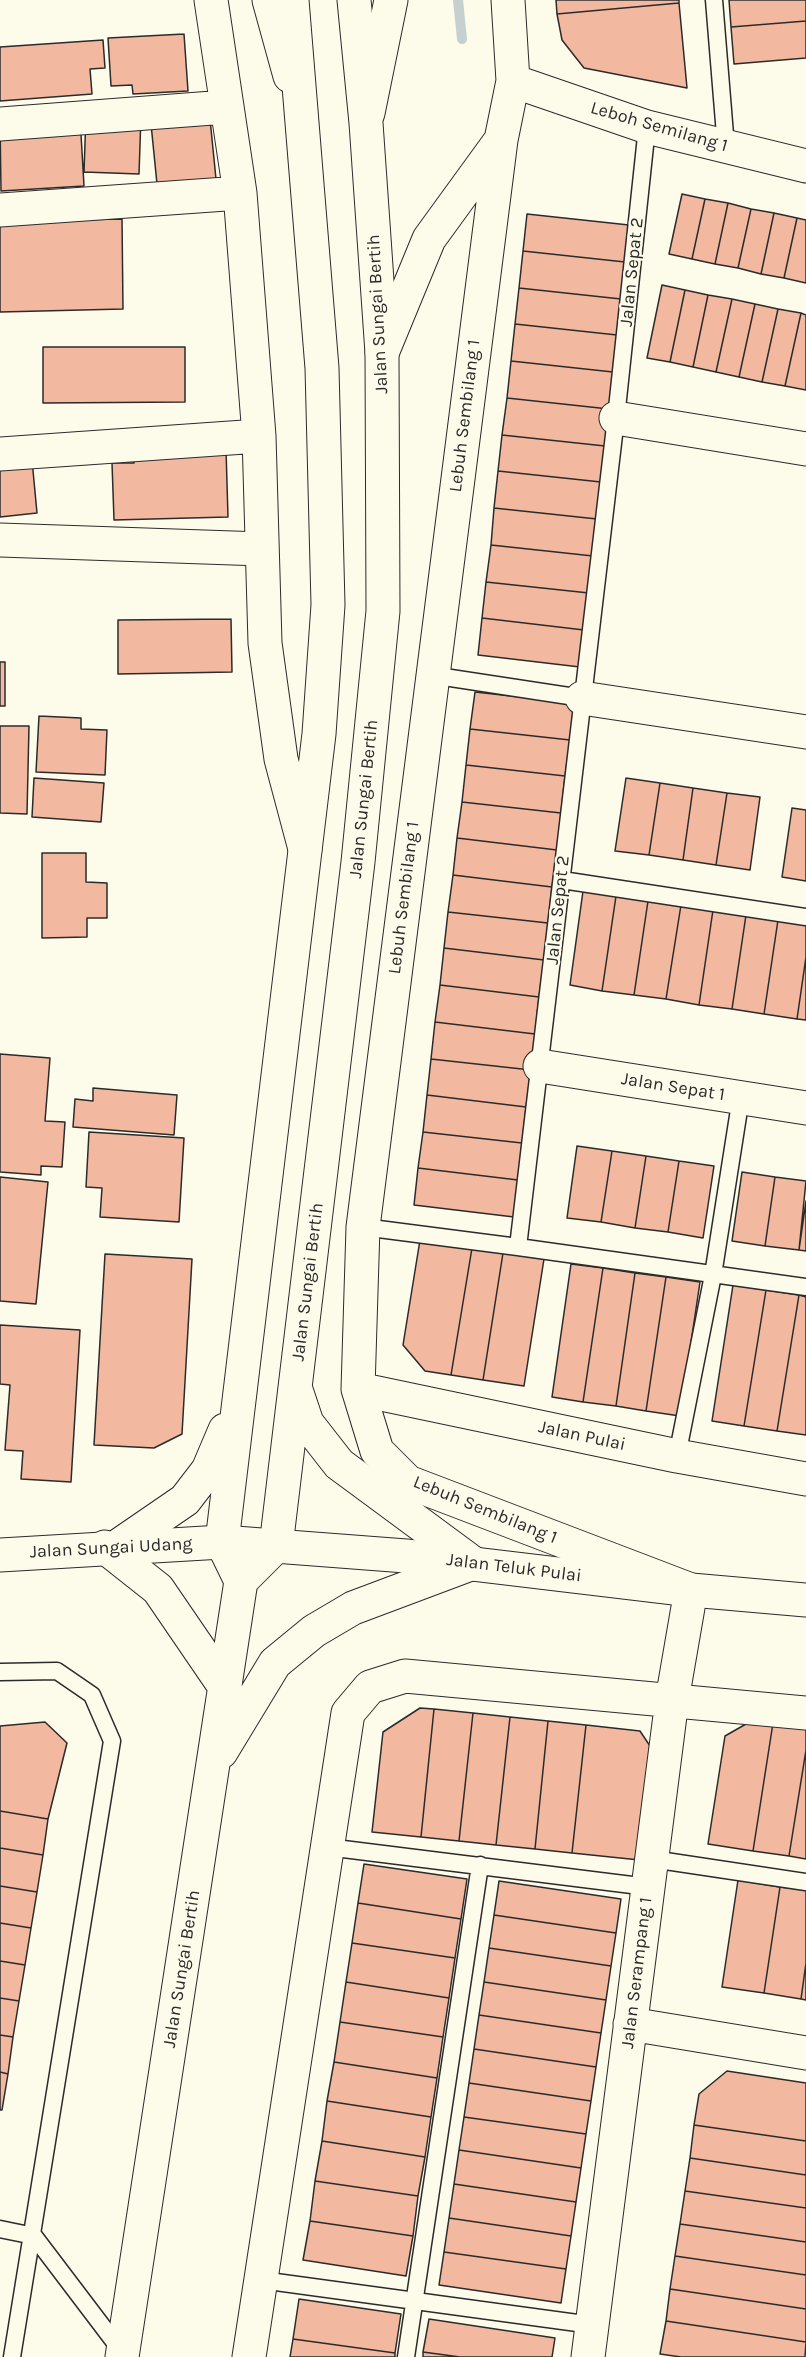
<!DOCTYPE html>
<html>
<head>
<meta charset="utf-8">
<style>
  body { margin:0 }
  canvas { display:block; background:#fdfbea }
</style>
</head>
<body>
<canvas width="806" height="2357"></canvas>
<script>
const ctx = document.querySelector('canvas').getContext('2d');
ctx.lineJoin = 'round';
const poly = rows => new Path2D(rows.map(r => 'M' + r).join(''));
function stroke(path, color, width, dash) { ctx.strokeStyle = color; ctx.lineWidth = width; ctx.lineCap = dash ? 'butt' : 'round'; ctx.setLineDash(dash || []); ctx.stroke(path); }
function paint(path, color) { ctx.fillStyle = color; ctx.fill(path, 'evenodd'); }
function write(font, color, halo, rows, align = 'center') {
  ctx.font = font + ' Karla,sans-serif'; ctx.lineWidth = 4.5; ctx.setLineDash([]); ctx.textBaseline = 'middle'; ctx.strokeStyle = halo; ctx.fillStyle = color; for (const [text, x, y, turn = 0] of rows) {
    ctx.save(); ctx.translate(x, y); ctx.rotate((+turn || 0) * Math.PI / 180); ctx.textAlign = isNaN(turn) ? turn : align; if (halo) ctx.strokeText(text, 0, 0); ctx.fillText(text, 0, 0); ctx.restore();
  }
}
stroke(poly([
  [458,0,462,39]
]), '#c7d0d0', 10);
const building = poly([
  [556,0,679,0,679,3,557,14,556,0],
  [729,0,806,0,806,21,731,27,729,0],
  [679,3,687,88,584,68,562,40,557,14,679,3],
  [806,21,806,58,734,64,731,27,806,21],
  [184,34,188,91,133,94,132,85,111,86,108,38,184,34],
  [103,40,105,68,90,69,92,94,0,101,0,47,103,40],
  [209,109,216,179,157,184,150,114,209,109],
  [86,114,141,116,139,174,84,172,86,114],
  [80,117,84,186,1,191,0,122,80,117],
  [682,194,705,199,692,259,669,254,682,194],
  [705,199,728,203,715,264,692,259,705,199],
  [728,203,751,209,738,268,715,264,728,203],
  [751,209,774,213,761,274,738,268,751,209],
  [774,213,797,218,784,278,761,274,774,213],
  [527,214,629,225,625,262,523,251,527,214],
  [797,218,806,220,806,283,784,278,797,218],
  [122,219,123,309,0,312,0,221,122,219],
  [523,251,625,262,621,299,519,288,523,251],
  [662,285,685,290,670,362,647,358,662,285],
  [519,288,621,299,617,335,515,324,519,288],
  [685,290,708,295,693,367,670,362,685,290],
  [708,295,732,299,716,372,693,367,708,295],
  [732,299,755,304,739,377,716,372,732,299],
  [755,304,778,309,762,382,739,377,755,304],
  [778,309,801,313,785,386,762,382,778,309],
  [801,313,806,315,806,390,785,386,801,313],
  [515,324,617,335,613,372,511,361,515,324],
  [43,347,185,347,185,402,43,403,43,347],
  [511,361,613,372,609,409,507,398,511,361],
  [507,398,609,409,605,446,502,435,507,398],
  [502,435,605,446,601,482,498,471,502,435],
  [226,449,228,517,114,520,112,463,134,463,133,452,226,449],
  [32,460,37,513,0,517,0,463,32,460],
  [498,471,601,482,597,519,494,508,498,471],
  [494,508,597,519,593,556,491,545,494,508],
  [491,545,593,556,589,593,486,582,491,545],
  [486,582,589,593,584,630,482,618,486,582],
  [482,618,584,630,580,667,478,655,482,618],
  [231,619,232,672,118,674,118,620,231,619],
  [0,662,5,662,5,706,0,706,0,662],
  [475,692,574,703,570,740,470,729,475,692],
  [39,716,81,718,81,729,107,730,105,775,36,772,39,716],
  [0,726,29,726,27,814,0,813,0,726],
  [470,729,570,740,565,776,466,765,470,729],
  [466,765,565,776,561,813,462,802,466,765],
  [34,778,104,783,101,822,32,817,34,778],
  [626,778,660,783,649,855,615,851,626,778],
  [660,783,693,788,683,860,649,855,660,783],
  [693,788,727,793,716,865,683,860,693,788],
  [727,793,760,797,750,870,716,865,727,793],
  [462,802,561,813,557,850,457,838,462,802],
  [792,808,806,810,806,881,782,877,792,808],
  [457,838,557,850,552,887,453,875,457,838],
  [42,853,86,853,86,882,107,883,107,918,87,918,87,937,42,938,42,853],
  [453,875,552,887,548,923,448,912,453,875],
  [583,891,616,896,602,991,570,985,583,891],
  [616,896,648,901,634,995,602,991,616,896],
  [648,901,681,905,666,999,634,995,648,901],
  [681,905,713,910,699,1005,666,999,681,905],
  [713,910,746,915,732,1009,699,1005,713,910],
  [448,912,548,923,544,960,444,948,448,912],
  [746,915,778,920,764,1014,732,1009,746,915],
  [778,920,806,924,806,957,797,1019,764,1014,778,920],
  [444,948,544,960,539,997,440,985,444,948],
  [806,957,806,1020,797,1019,806,957],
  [440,985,539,997,535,1034,435,1022,440,985],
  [435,1022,535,1034,531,1070,431,1059,435,1022],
  [0,1054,50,1058,45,1121,65,1122,62,1167,41,1166,41,1175,0,1172,0,1054],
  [431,1059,531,1070,526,1107,427,1095,431,1059],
  [93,1088,177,1095,174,1135,73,1127,75,1099,93,1101,93,1088],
  [427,1095,526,1107,522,1143,423,1132,427,1095],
  [89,1132,184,1138,179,1222,100,1217,102,1188,86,1187,89,1132],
  [423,1132,522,1143,518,1180,418,1168,423,1132],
  [577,1146,612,1151,601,1222,567,1218,577,1146],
  [612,1151,646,1156,635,1228,601,1222,612,1151],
  [646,1156,679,1161,668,1232,635,1228,646,1156],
  [679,1161,714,1166,703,1238,668,1232,679,1161],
  [418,1168,518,1180,514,1217,414,1205,418,1168],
  [742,1172,775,1177,765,1246,732,1241,742,1172],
  [0,1177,48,1182,36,1304,0,1301,0,1177],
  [775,1177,806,1181,799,1250,765,1246,775,1177],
  [806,1201,806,1251,799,1250,806,1201],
  [420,1240,472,1248,451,1375,425,1371,403,1345,420,1240],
  [472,1248,503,1253,483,1380,451,1375,472,1248],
  [503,1253,544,1259,524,1386,483,1380,503,1253],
  [105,1254,192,1259,182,1434,154,1448,94,1445,105,1254],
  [571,1264,603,1268,583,1402,552,1397,571,1264],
  [603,1268,635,1273,616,1406,583,1402,603,1268],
  [635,1273,666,1277,646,1411,616,1406,635,1273],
  [666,1277,700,1282,680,1416,646,1411,666,1277],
  [733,1285,766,1290,744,1426,712,1421,733,1285],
  [766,1290,799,1295,777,1431,744,1426,766,1290],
  [799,1295,806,1297,806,1435,777,1431,799,1295],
  [0,1325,80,1330,71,1482,21,1479,23,1451,5,1450,10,1385,0,1384,0,1325],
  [420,1708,434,1709,421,1837,372,1832,383,1732,420,1708],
  [434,1709,473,1713,459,1841,421,1837,434,1709],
  [473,1713,510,1717,496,1845,459,1841,473,1713],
  [510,1717,548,1721,535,1849,496,1845,510,1717],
  [753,1720,773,1723,753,1851,708,1844,725,1736,753,1720],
  [548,1721,586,1725,572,1853,535,1849,548,1721],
  [45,1722,67,1743,48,1819,0,1811,0,1726,45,1722],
  [773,1723,806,1728,806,1750,789,1856,753,1851,773,1723],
  [586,1725,640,1731,660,1761,649,1861,572,1853,586,1725],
  [806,1750,806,1859,789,1856,806,1750],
  [0,1811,48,1819,43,1855,0,1848,0,1811],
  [0,1848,43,1855,37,1892,0,1886,0,1848],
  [364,1864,467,1879,461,1919,358,1903,364,1864],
  [738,1880,780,1887,764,1993,722,1987,738,1880],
  [499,1881,621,1899,616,1933,494,1915,499,1881],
  [0,1886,37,1892,31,1928,0,1923,0,1886],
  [780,1887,806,1890,806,1963,801,1999,764,1993,780,1887],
  [358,1903,461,1919,455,1958,352,1943,358,1903],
  [494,1915,616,1933,611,1966,489,1948,494,1915],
  [0,1923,31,1928,25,1965,0,1961,0,1923],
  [352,1943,455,1958,449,1998,346,1982,352,1943],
  [489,1948,611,1966,606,2000,484,1982,489,1948],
  [0,1961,25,1965,19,2001,0,1998,0,1961],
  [806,1963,806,2000,801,1999,806,1963],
  [346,1982,449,1998,443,2037,340,2022,346,1982],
  [484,1982,606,2000,601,2033,479,2015,484,1982],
  [0,1998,19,2001,13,2037,0,2035,0,1998],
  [479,2015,601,2033,596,2067,474,2049,479,2015],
  [340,2022,443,2037,437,2078,334,2062,340,2022],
  [0,2035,13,2037,8,2074,0,2072,0,2035],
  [474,2049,596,2067,591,2101,469,2083,474,2049],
  [334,2062,437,2078,431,2117,327,2101,334,2062],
  [727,2071,806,2083,806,2141,694,2125,699,2094,727,2071],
  [0,2072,8,2074,2,2110,0,2110,0,2072],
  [469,2083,591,2101,586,2134,464,2117,469,2083],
  [327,2101,431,2117,425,2157,322,2141,327,2101],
  [464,2117,586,2134,581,2168,459,2150,464,2117],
  [694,2125,806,2141,806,2175,690,2158,694,2125],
  [322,2141,425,2157,418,2196,315,2181,322,2141],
  [459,2150,581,2168,576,2202,454,2184,459,2150],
  [690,2158,806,2175,806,2208,685,2191,690,2158],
  [315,2181,418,2196,413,2236,310,2221,315,2181],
  [454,2184,576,2202,571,2236,449,2218,454,2184],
  [685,2191,806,2208,806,2242,680,2224,685,2191],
  [449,2218,571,2236,566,2269,444,2252,449,2218],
  [310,2221,413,2236,406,2276,303,2260,310,2221],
  [680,2224,806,2242,806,2275,675,2256,680,2224],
  [444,2252,566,2269,561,2303,439,2285,444,2252],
  [675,2256,806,2275,806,2309,670,2289,675,2256],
  [670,2289,806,2309,806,2342,666,2321,670,2289],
  [299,2299,401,2314,395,2353,293,2339,299,2299],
  [429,2319,555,2338,552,2357,460,2357,423,2352,429,2319],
  [666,2321,806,2342,805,2357,681,2357,660,2354,666,2321],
  [293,2339,395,2353,395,2357,290,2357,293,2339],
  [423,2352,460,2357,423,2357,423,2352]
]);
paint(building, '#f2b8a0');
stroke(building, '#2b2b2b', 1.5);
const lane = poly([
  [714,0,726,147],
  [431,675,582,698],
  [562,880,806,917],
  [363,1227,518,1247,616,418,647,127],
  [518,1247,806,1287],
  [677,1456,713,1275,741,1097],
  [0,1672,57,1671,92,1695,112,1741,12,2357],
  [327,1847,648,1887],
  [652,1859,806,1882],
  [0,2229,34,2236,122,2352],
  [261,2280,592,2325],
  [406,2357,480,1865]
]);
const street = poly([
  [211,0,240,193,259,436,265,643,281,759,305,849],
  [269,0,290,76],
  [508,0,513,81,501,140,363,1227,358,1389,377,1451,408,1482,691,1590,672,1700,588,2357],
  [513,81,647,127,806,166],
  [368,113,391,0],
  [0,124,226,107],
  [0,210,240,193],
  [382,353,429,239,498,144],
  [616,418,806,449],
  [0,454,259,436],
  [0,540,262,549],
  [582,698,806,732],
  [540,1066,806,1108],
  [358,1389,677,1456,806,1479],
  [630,2024,806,2053],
  [249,2357,348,1713,370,1687,405,1676,806,1713]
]);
const secondary = poly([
  [0,1555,222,1542,406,1556,691,1590,806,1600]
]);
const primary = poly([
  [296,1390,307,1423,339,1464,473,1563],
  [105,1547,158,1589,225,1687],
  [115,1548,185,1500,208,1470,225,1430],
  [241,1581,276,1546,358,862,383,611,382,353,366,123,354,0],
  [221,1752,275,1663,314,1631,353,1608,473,1563],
  [122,2357,241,1581,222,1542,319,734,328,605,322,368,292,0]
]);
stroke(lane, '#2b2b2b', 19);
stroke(street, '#2b2b2b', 35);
stroke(secondary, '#2b2b2b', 35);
stroke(primary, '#2b2b2b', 35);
stroke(lane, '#fdfbea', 16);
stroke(street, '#fdfbea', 33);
stroke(secondary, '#fdfbea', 33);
stroke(primary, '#fdfbea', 33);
write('18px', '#2b2b2b', '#fdfbea', [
  ["Leboh Semilang 1",659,127,16],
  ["Jalan Sepat 2",632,272,-84],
  ["Jalan Sungai Bertih",378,314,-93],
  ["Lebuh Sembilang 1",465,416,-83],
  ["Jalan Sungai Bertih",364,799,-84],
  ["Lebuh Sembilang 1",404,898,-83],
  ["Jalan Sepat 2",558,910,-84],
  ["Jalan Sepat 1",673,1087,9],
  ["Jalan Sungai Bertih",308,1282,-83],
  ["Jalan Pulai",582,1436,12],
  ["Lebuh Sembilang 1",485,1510,22],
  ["Jalan Sungai Udang",111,1548,-3],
  ["Jalan Teluk Pulai",514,1568,7],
  ["Jalan Sungai Bertih",182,1969,-81],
  ["Jalan Serampang 1",637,1973,-83]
]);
</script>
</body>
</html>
